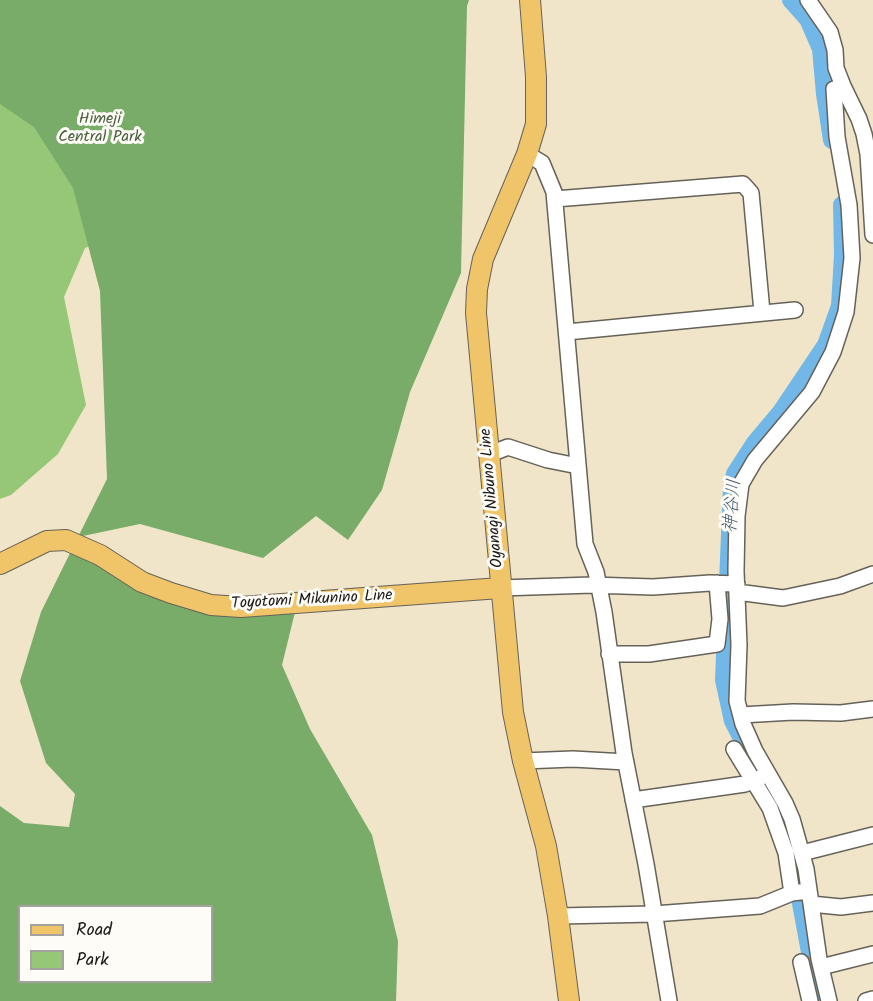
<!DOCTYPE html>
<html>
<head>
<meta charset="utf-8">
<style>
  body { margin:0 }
  #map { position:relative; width:873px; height:1001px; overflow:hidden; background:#f0e5c9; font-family:Kalam,sans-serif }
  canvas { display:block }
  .legend { position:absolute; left:18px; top:905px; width:195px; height:78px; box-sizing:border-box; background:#fdfcf7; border:2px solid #a3a29f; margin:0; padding:8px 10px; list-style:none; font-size:18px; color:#1c1c1c }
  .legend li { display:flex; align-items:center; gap:12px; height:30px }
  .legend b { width:30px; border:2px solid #a3a29f }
</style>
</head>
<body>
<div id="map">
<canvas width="873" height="1001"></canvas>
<ul class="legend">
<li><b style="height:8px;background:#f0c469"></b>Road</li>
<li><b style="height:16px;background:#95c777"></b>Park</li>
</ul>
</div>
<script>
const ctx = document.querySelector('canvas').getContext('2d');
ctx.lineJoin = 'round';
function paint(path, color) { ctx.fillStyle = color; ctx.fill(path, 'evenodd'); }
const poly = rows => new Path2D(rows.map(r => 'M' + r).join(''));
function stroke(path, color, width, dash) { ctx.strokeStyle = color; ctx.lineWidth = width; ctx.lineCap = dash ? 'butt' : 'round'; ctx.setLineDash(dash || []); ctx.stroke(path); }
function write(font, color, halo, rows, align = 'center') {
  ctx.font = font + ' Kalam,"Klee One",sans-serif'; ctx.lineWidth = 6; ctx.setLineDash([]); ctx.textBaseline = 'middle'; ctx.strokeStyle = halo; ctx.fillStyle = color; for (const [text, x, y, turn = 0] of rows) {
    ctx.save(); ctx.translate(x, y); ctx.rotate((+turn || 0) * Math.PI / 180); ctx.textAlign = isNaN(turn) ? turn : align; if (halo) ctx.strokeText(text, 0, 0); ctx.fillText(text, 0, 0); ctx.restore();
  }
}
paint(poly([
  [0,0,18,0,150,220,85,248,64,297,86,405,58,454,11,495,0,499]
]), '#95c777');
paint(poly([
  [0,0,469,0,467,6,461,273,410,392,382,490,348,540,316,516,263,558,140,524,78,537,107,479,100,291,73,188,34,127,0,104],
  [74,545,129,582,196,611,296,608,282,665,310,729,372,835,398,941,396,1001,0,1001,0,806,24,823,69,827,75,794,46,763,20,681,41,612],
  [20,906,212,906,212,982,20,982]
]), '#78ac68');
stroke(poly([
  [791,0,808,19,821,49,825,94,832,140],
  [789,846,783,822,775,803,733,721,724,680,732,486,735,474,755,443,781,412,826,345,840,306,843,255,842,205],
  [796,876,819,1001]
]), '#71b8e8', 18);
const minor = poly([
  [808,0,830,32,835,50,836,68,843,86,859,119,864,134,868,154,873,235],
  [527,154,542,163,554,192,585,544,596,572,604,612,624,753,646,864,669,1001],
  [555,199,743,184,751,193,762,312],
  [567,332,795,310],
  [490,454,508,447,548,460,578,466],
  [500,588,592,585,653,587,710,583,737,584],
  [737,592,783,598,840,586,873,574],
  [609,654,649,654,717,644,720,619,717,583],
  [741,715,793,712,841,713,873,709],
  [734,749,770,808,786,853,792,893],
  [523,761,573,759,626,762],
  [633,800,745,784,760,778],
  [802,853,873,835],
  [811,904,841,907,873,903],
  [558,916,654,914,760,906,792,893,809,891],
  [801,962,810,1001],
  [821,967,873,954],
  [829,1001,819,959,806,869,792,819,785,803,755,751,743,724,737,701,739,645,736,571,737,516,741,484,755,460,812,392,833,352,846,312,852,258,849,205,837,137,834,89,843,86],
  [866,1001,873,999]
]);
const major = poly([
  [530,0,536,77,536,124,527,154,483,259,477,289,476,313,513,712,523,761,546,846,558,916,569,1001],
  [0,564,47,541,66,540,100,555,142,582,171,593,211,605,241,607,500,588]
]);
stroke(minor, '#666259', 18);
stroke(major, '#666259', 22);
stroke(minor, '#fff', 15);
stroke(major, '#f0c469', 20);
write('16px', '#4c6040', '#fdfcf7', [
  ["Himeji",100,120],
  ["Central Park",100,138]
]);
write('16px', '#1c1c1c', '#fdfcf7', [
  ["Oyanagi Nibuno Line",493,498,-95],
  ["Toyotomi Mikunino Line",312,601,-3]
]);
write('italic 18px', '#3e5a6e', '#fdfcf7', [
  ["神谷川",734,506,-85]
]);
</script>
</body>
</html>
